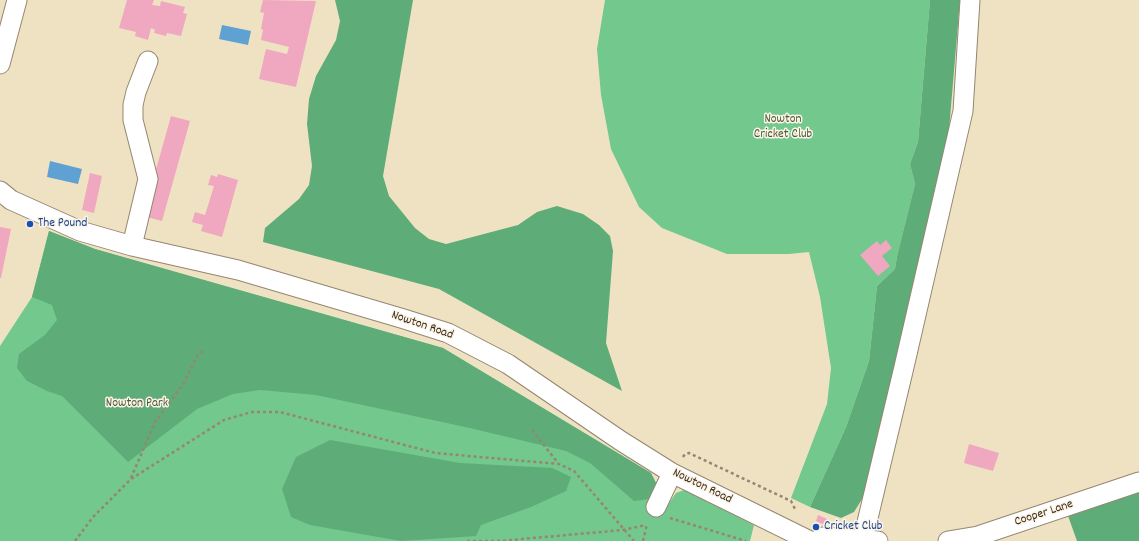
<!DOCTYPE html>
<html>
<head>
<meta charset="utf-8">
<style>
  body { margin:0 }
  canvas { display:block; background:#efe2c2 }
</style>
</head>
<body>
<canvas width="1139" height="541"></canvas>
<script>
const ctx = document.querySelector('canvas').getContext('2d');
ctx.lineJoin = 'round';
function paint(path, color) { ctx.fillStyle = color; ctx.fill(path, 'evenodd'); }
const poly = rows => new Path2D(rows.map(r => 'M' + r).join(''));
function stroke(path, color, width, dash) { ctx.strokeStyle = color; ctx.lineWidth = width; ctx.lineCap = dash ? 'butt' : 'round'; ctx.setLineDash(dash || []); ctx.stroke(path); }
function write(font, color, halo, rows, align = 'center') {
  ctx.font = font + ' Dekko,sans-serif'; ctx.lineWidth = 3; ctx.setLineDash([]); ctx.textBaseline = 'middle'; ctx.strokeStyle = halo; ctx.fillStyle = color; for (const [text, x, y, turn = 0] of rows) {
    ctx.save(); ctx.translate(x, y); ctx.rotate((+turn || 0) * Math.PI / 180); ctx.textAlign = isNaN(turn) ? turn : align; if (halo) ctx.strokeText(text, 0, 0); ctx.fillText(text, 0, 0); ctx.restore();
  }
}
paint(poly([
  [605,0,930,0,918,142,910,164,915,184,897,256,895,269,877,286,869,361,846,427,810,507,791,498,827,404,831,368,820,297,809,252,789,254,727,254,662,228,639,207,611,149,601,95,597,49],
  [49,231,95,249,443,348,651,473,656,483,650,498,667,506,676,493,684,490,754,525,750,541,0,541,0,346,32,297]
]), '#73c88d');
paint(poly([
  [335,0,413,0,383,176,389,196,415,228,429,239,446,244,518,225,537,212,557,206,583,214,599,225,610,236,613,251,606,343,622,391,439,289,263,242,265,228,299,199,309,185,312,166,307,124,309,99,316,76,336,40,340,21],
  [930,0,960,0,949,130,908,318,864,496,854,512,841,518,810,507,846,427,869,361,877,286,895,269,897,256,915,184,910,164,918,142],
  [49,231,95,249,443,348,651,473,656,483,650,499,634,501,590,463,566,451,470,428,316,395,260,390,233,394,197,409,128,462,62,396,47,391,27,381,17,368,19,354,45,335,57,320,52,305,32,297],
  [330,440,460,463,552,468,571,477,566,491,531,507,481,525,476,536,401,541,310,525,291,517,282,489,296,457],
  [1139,484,1139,541,1077,541,1067,513]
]), '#5eac78');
paint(poly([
  [222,25,251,31,248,45,219,39],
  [50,161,82,169,78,184,47,177]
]), '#5fa1d3');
paint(poly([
  [127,0,154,0,152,5,160,6,161,1,185,7,183,13,187,14,181,36,167,33,166,36,154,33,155,30,151,28,148,40,135,36,136,32,119,28],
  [263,0,316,1,296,87,259,79,266,49,287,54,289,47,261,40,263,30,261,29,264,13,260,12],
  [171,116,190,121,162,221,143,216],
  [90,173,102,176,94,213,82,210],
  [218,174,238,180,222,237,201,231,203,225,192,222,195,212,205,215,214,186,208,185,211,175,217,177],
  [0,227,11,229,1,278,0,278],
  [886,240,892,248,882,256,890,266,878,276,860,255,877,241,880,245],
  [969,444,999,453,993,471,964,463],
  [818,515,827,519,825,525,816,521]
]), '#f0a7c0');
const minor = poly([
  [0,64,17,0],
  [0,191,11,200,80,231,132,246,238,270,404,319,448,333,508,364,621,441,672,473,810,541],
  [132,246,148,179,133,120,133,105,136,92,148,61],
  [656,507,672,473],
  [863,539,904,367,963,111,970,0],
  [816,541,823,537,878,541],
  [948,541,978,536,1139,482]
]);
stroke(minor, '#958670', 21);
stroke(poly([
  [532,430,558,463],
  [683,457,685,454,689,453,791,501,796,511],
  [131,478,155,422,184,383,198,355,205,349],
  [670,518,746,541],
  [75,541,93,517,131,479,224,420,252,412,280,412,435,453,559,464,574,471,634,541],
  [467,541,500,541,623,530,646,525],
  [643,541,647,524]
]), '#958670', 2.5, [3, 3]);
stroke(minor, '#fff', 19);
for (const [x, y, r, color] of [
  [30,224,4,"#1a4fb4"],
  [816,527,4,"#1a4fb4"]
]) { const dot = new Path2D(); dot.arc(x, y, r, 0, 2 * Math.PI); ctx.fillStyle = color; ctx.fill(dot); stroke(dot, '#fcf5e5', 1.5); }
write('13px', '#4c593f', '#fcf5e5', [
  ["Nowton",783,120],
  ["Cricket Club",783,135],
  ["Nowton Park",137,404]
]);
write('13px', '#164399', '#fcf5e5', [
  ["The Pound",38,224],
  ["Cricket Club",824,527]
], 'left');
write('13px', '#3b2a1e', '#fcf5e5', [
  ["Nowton Road",422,326,19],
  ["Nowton Road",702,487,26],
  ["Cooper Lane",1044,514,-18]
]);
</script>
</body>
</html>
